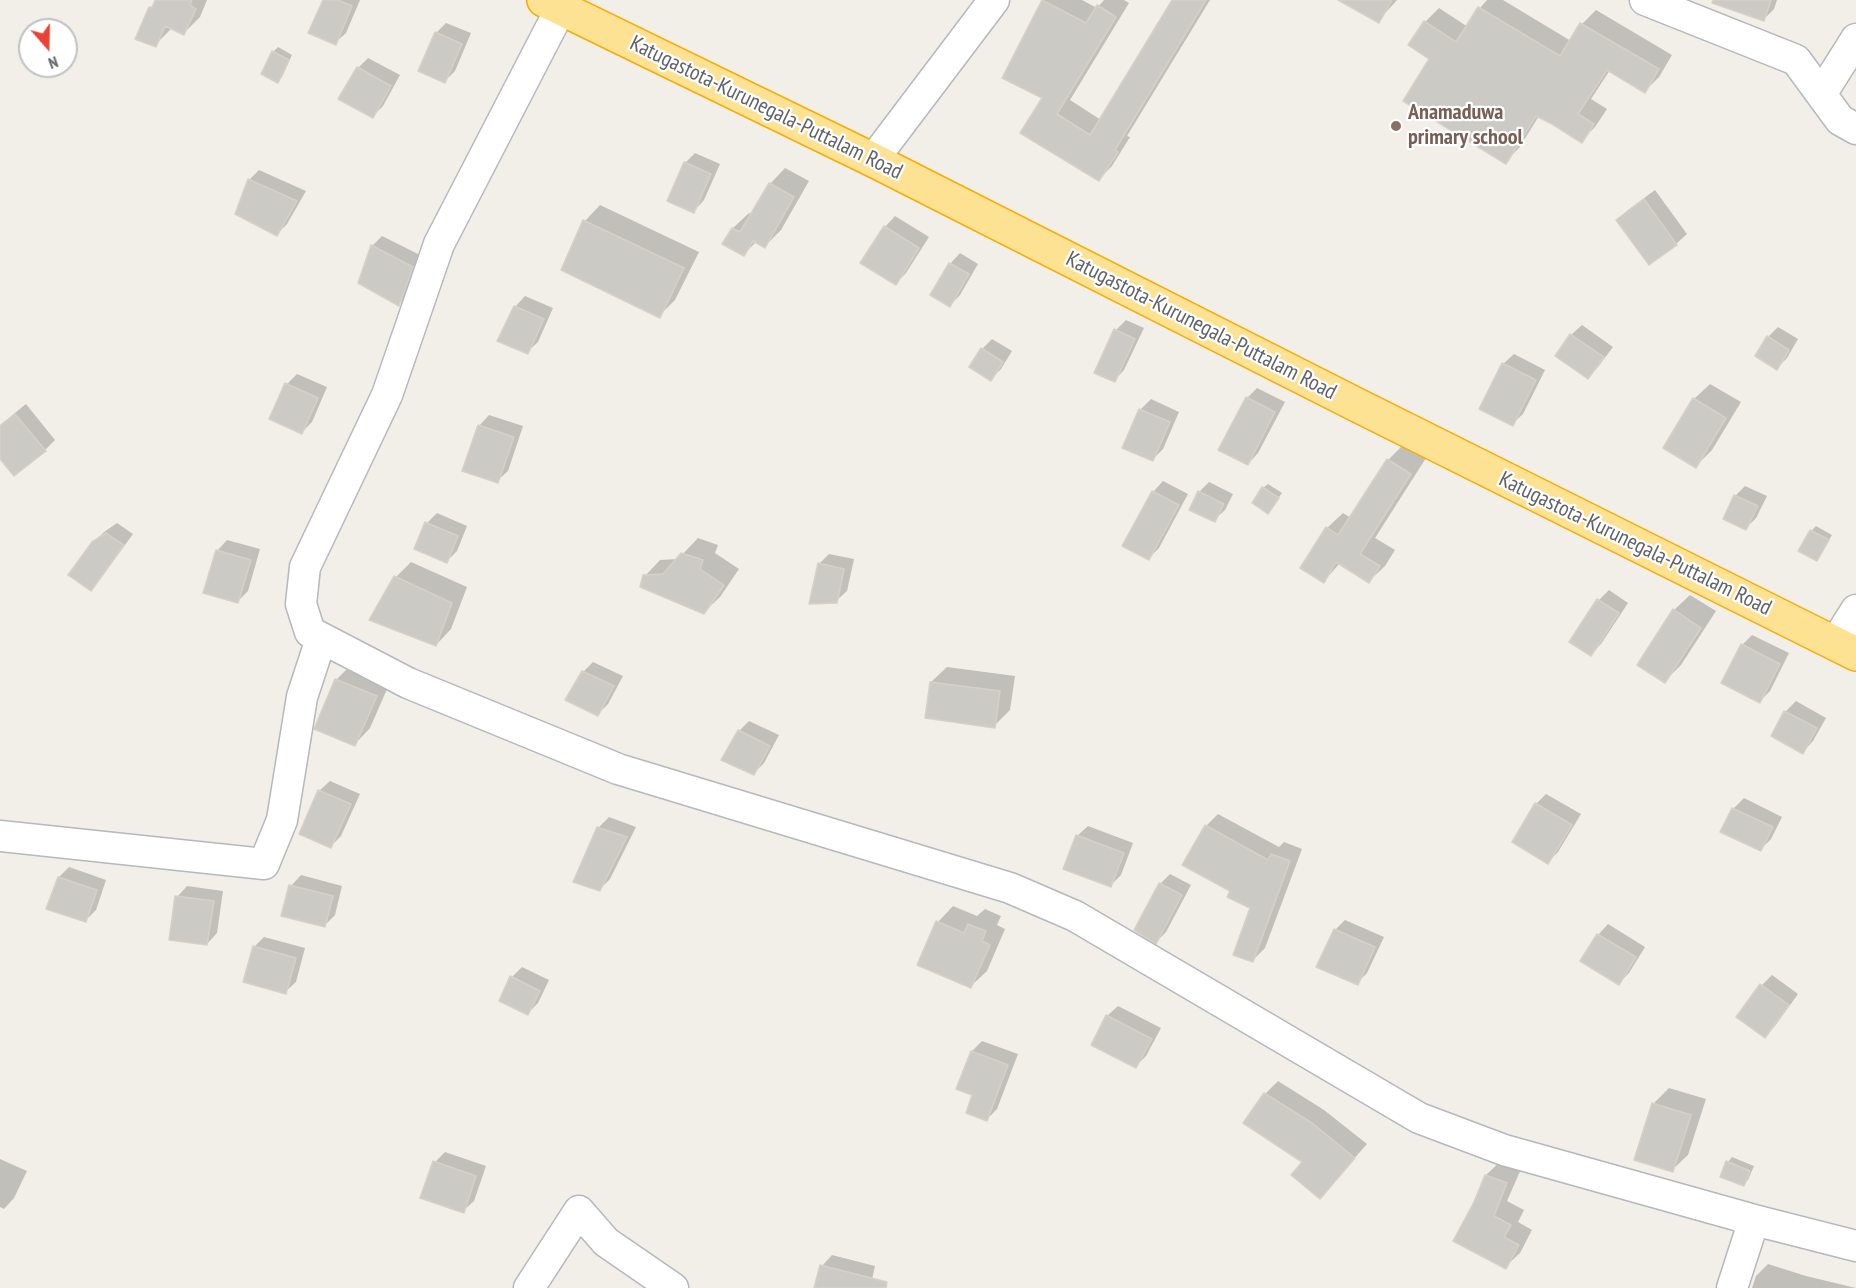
<!DOCTYPE html>
<html>
<head>
<meta charset="utf-8">
<style>
  body { margin:0 }
  #map { position:relative; width:1856px; height:1288px; overflow:hidden; background:#f1efe8; font-family:"PT Sans Narrow",sans-serif }
  canvas { display:block }
  .north { position:absolute; left:18px; top:18px; width:60px; height:60px; box-sizing:border-box; background:#fff; border:2px solid #bfc1c3; border-radius:50%; rotate:160deg; font-size:16px; font-weight:700; line-height:24px; text-align:center; color:#5f6368 }
  .north::after { content:''; display:block; margin:auto; width:21px; height:27px; background:#ea4335; clip-path:polygon(50% 0,100% 100%,50% 72%,0 100%) }
</style>
</head>
<body>
<div id="map">
<canvas width="1856" height="1288"></canvas>
<div class="north">N</div>
</div>
<script>
const ctx = document.querySelector('canvas').getContext('2d');
ctx.lineJoin = 'round';
function paint(path, color) { ctx.fillStyle = color; ctx.fill(path, 'evenodd'); }
const poly = rows => new Path2D(rows.map(r => 'M' + r).join(''));
function stroke(path, color, width, dash) { ctx.strokeStyle = color; ctx.lineWidth = width; ctx.lineCap = dash ? 'butt' : 'round'; ctx.setLineDash(dash || []); ctx.stroke(path); }
function write(font, color, halo, rows, align = 'center') {
  ctx.font = font + ' "PT Sans Narrow",sans-serif'; ctx.lineWidth = 4.5; ctx.setLineDash([]); ctx.textBaseline = 'middle'; ctx.strokeStyle = halo; ctx.fillStyle = color; for (const [text, x, y, turn = 0] of rows) {
    ctx.save(); ctx.translate(x, y); ctx.rotate((+turn || 0) * Math.PI / 180); ctx.textAlign = isNaN(turn) ? turn : align; if (halo) ctx.strokeText(text, 0, 0); ctx.fillText(text, 0, 0); ctx.restore();
  }
}
paint(poly([
  [157,0,207,0,200,17,184,33,172,28,155,45,150,8],
  [325,0,360,0,346,33,335,43],
  [1044,0,1082,0,1097,8,1104,0,1124,0,1129,3,1070,100,1101,120,1174,0,1210,0,1127,136,1130,137,1112,166,1099,179,1044,97],
  [1341,0,1397,0,1378,21],
  [1487,0,1503,0,1571,41,1582,24,1596,10,1672,55,1659,77,1645,91,1610,70,1591,99,1607,109,1595,127,1581,141,1539,116,1519,148,1505,162,1431,59,1425,22,1439,8,1468,27,1480,8],
  [1716,0,1777,0,1774,9,1764,19],
  [446,23,471,33,455,71,445,81,436,33],
  [278,47,292,55,282,77,278,81,263,74,273,52],
  [368,58,400,75,383,106,373,116,358,68],
  [695,153,720,164,704,200,694,211,685,163],
  [785,168,809,181,781,230,765,246,757,241,744,254,724,243,733,228,749,213,752,214,770,184],
  [259,170,306,191,287,224,276,235,249,180],
  [1655,190,1687,234,1676,244,1650,263,1618,220,1628,210],
  [600,205,699,252,675,300,659,316,585,221],
  [895,216,929,237,906,273,896,283,885,227],
  [382,236,422,256,409,294,399,304,372,246],
  [960,253,978,264,960,295,950,305,932,294,950,264],
  [525,296,553,308,538,342,527,352,515,307],
  [1126,320,1144,328,1124,370,1114,381,1116,330],
  [1582,325,1613,347,1598,367,1588,377,1571,335],
  [1778,327,1798,339,1787,358,1777,368,1768,337],
  [992,339,1012,351,1001,369,991,379,982,349],
  [1514,354,1545,370,1523,414,1512,424,1503,364],
  [297,374,327,387,312,422,302,432,287,384],
  [1710,384,1741,402,1712,450,1696,466,1694,399],
  [1257,388,1285,402,1258,453,1248,464,1247,398],
  [1151,399,1179,412,1163,449,1153,459,1140,410],
  [26,404,55,440,45,450,0,457,0,425],
  [489,415,523,426,508,471,497,481,479,426],
  [1403,445,1426,458,1375,538,1395,550,1385,566,1369,581,1340,563,1324,581,1327,528,1343,513,1351,518,1388,460],
  [1163,481,1188,494,1159,548,1149,558,1153,492],
  [1209,482,1233,494,1225,510,1214,520,1199,492],
  [1268,484,1282,493,1268,512,1263,488],
  [1745,486,1767,496,1756,518,1746,528,1735,496],
  [437,513,467,526,457,551,446,562,427,523],
  [117,523,133,534,101,578,91,589,93,543,104,532],
  [1816,526,1832,535,1817,559,1811,531],
  [698,538,718,545,715,553,739,569,720,597,704,612,645,576,660,560,678,559],
  [227,540,260,549,248,591,238,601,217,551],
  [829,554,854,559,847,591,836,601,819,564],
  [411,562,467,587,451,629,436,645,396,577],
  [1609,590,1628,603,1601,644,1591,654,1599,600],
  [1690,595,1716,611,1681,665,1665,681,1674,610],
  [1752,635,1789,653,1770,691,1760,701,1742,645],
  [593,662,623,676,608,704,598,714,583,672],
  [352,664,391,680,370,728,355,744,336,680],
  [947,667,1015,676,1010,710,994,726,931,682],
  [1796,701,1826,718,1813,741,1803,752,1773,735,1785,712],
  [749,721,779,735,764,763,754,773,739,731],
  [330,781,360,794,341,836,331,846,319,791],
  [1546,794,1581,814,1558,852,1548,862,1536,804],
  [1744,798,1782,817,1771,839,1761,849,1733,809],
  [1218,814,1279,847,1284,842,1302,849,1265,948,1253,960,1252,907,1232,891,1206,826],
  [609,817,636,827,610,879,600,889,598,828],
  [1088,826,1133,843,1121,875,1111,885,1077,836],
  [69,867,106,880,96,910,85,921,59,877],
  [1170,874,1191,885,1166,932,1156,942,1160,884],
  [301,875,342,886,335,915,325,925,291,886],
  [187,886,223,891,217,933,207,944,177,897],
  [953,906,977,916,985,909,1001,916,997,925,1005,929,987,971,971,986,938,922],
  [1345,920,1384,937,1367,973,1357,983,1335,930],
  [1608,924,1645,947,1629,973,1619,983,1598,935],
  [264,937,305,948,296,982,285,992,254,947],
  [522,967,549,980,538,1003,528,1013,512,977],
  [1772,975,1798,994,1775,1026,1765,1036,1762,985],
  [1118,1006,1161,1028,1146,1056,1136,1066,1107,1016],
  [982,1041,1018,1054,997,1109,987,1119,974,1094,958,1088,972,1051],
  [1278,1081,1324,1110,1367,1144,1320,1197,1304,1161,1265,1094],
  [1669,1088,1706,1099,1688,1155,1672,1170,1636,1159,1654,1103],
  [445,1152,486,1166,474,1201,463,1211,435,1162],
  [1732,1157,1754,1166,1748,1180,1744,1184,1728,1162],
  [0,1159,27,1171,14,1198,4,1209,0,1207],
  [1501,1161,1521,1169,1507,1201,1524,1210,1518,1222,1532,1230,1520,1253,1505,1267,1476,1203,1486,1175],
  [832,1255,875,1266,870,1288,816,1288,822,1266],
  [1768,1264,1806,1276,1856,1288,1752,1288,1756,1276]
]), '#0003');
const building = poly([
  [155,0,192,0,190,5,196,9,184,35,165,26,156,47,135,39,149,7,152,8,155,0],
  [323,0,338,0,352,6,336,45,308,33,323,0],
  [1042,0,1086,23,1097,5,1116,17,1057,114,1090,135,1172,0,1206,0,1115,150,1118,152,1099,181,1020,133,1042,98,1002,78,1042,0],
  [1338,0,1392,0,1379,23,1338,0],
  [1713,0,1771,0,1764,21,1712,3,1713,0],
  [1478,7,1560,56,1580,23,1659,69,1645,93,1607,70,1578,114,1594,124,1582,143,1552,124,1536,116,1506,164,1403,101,1429,59,1408,45,1424,21,1456,42,1478,7],
  [435,32,462,44,445,83,418,71,435,32],
  [272,51,289,60,278,83,261,74,272,51],
  [357,67,391,86,373,118,338,99,357,67],
  [684,162,711,174,694,213,667,201,684,162],
  [248,179,297,201,277,236,235,214,248,179],
  [769,183,794,197,765,248,753,241,744,256,722,244,732,228,740,232,769,183],
  [1644,199,1677,245,1649,265,1616,220,1644,199],
  [583,220,684,268,660,318,561,270,583,220],
  [884,226,919,248,896,285,860,263,884,226],
  [371,245,413,267,399,306,358,283,371,245],
  [949,263,969,274,950,307,930,295,949,263],
  [514,306,544,319,528,354,497,341,514,306],
  [1114,329,1135,339,1115,382,1094,373,1114,329],
  [1570,334,1604,357,1588,379,1555,356,1570,334],
  [1767,336,1789,350,1777,370,1755,356,1767,336],
  [981,348,1003,362,991,381,969,367,981,348],
  [1502,363,1536,380,1513,426,1479,409,1502,363],
  [285,383,318,398,302,434,269,419,285,383],
  [1246,397,1275,412,1248,465,1218,450,1246,397],
  [1693,398,1726,418,1696,468,1663,448,1693,398],
  [1139,409,1170,422,1153,461,1122,448,1139,409],
  [15,414,46,451,14,476,0,459,0,426,15,414],
  [478,425,514,437,498,483,462,471,478,425],
  [1387,459,1411,474,1360,554,1380,566,1369,583,1336,562,1324,583,1300,568,1326,527,1338,535,1387,459],
  [1262,487,1279,498,1268,514,1252,503,1262,487],
  [1152,491,1179,505,1149,560,1122,546,1152,491],
  [1198,491,1224,504,1215,522,1189,510,1198,491],
  [1734,495,1758,506,1746,530,1723,519,1734,495],
  [425,522,458,536,447,563,414,549,425,522],
  [1810,530,1829,540,1817,561,1798,551,1810,530],
  [106,533,124,545,91,591,68,575,92,542,106,533],
  [216,550,251,560,238,603,203,593,216,550],
  [681,553,703,560,700,569,724,585,704,614,640,587,643,575,663,574,681,553],
  [818,563,844,569,837,603,809,604,818,563],
  [394,576,452,603,436,646,369,620,394,576],
  [1597,599,1619,613,1591,656,1569,642,1597,599],
  [1673,609,1701,628,1665,683,1637,665,1673,609],
  [1741,644,1780,664,1760,703,1721,683,1741,644],
  [582,671,614,686,598,716,565,700,582,671],
  [335,679,377,696,355,746,314,729,335,679],
  [930,682,1000,691,995,728,925,718,930,682],
  [1784,711,1817,728,1803,754,1771,736,1784,711],
  [738,730,770,746,754,775,721,760,738,730],
  [318,790,351,804,331,848,299,834,318,790],
  [1535,803,1572,825,1548,864,1512,842,1535,803],
  [1732,808,1773,827,1761,851,1720,832,1732,808],
  [1205,825,1268,860,1271,854,1290,861,1253,962,1233,955,1250,908,1227,897,1230,891,1182,865,1205,825],
  [597,827,627,837,600,891,573,882,597,827],
  [1076,835,1124,853,1111,887,1063,869,1076,835],
  [58,877,97,890,86,922,46,909,58,877],
  [1159,883,1182,895,1156,944,1134,930,1159,883],
  [289,885,333,896,325,927,281,916,289,885],
  [175,896,214,901,207,945,169,940,175,896],
  [936,921,964,933,968,924,986,931,982,941,990,945,971,988,917,965,936,921],
  [1334,929,1375,947,1358,985,1316,967,1334,929],
  [1597,934,1636,957,1619,985,1580,961,1597,934],
  [253,946,296,958,286,994,243,982,253,946],
  [510,976,540,991,528,1015,499,1001,510,976],
  [1760,984,1789,1005,1765,1038,1736,1017,1760,984],
  [1106,1015,1152,1039,1136,1068,1091,1045,1106,1015],
  [971,1051,1008,1065,987,1121,966,1113,972,1095,956,1089,971,1051],
  [1264,1093,1312,1123,1355,1158,1320,1199,1291,1175,1302,1162,1243,1123,1264,1093],
  [1652,1103,1691,1115,1673,1172,1634,1160,1652,1103],
  [433,1161,476,1176,464,1213,420,1198,433,1161],
  [1726,1161,1750,1171,1744,1186,1720,1177,1726,1161],
  [1485,1175,1507,1183,1494,1216,1511,1225,1504,1237,1519,1245,1506,1269,1453,1241,1474,1202,1485,1175],
  [820,1265,887,1282,886,1288,814,1288,820,1265]
]);
paint(building, '#cccac5');
stroke(building, '#d6d1c6', 1.5);
const minor = poly([
  [1645,0,1796,60,1840,120,1856,129],
  [561,8,439,244,387,395,305,567,301,604,310,632,408,683,618,769,1010,888,1075,916,1419,1118,1504,1150,1754,1220,1856,1246],
  [1822,93,1856,39],
  [873,160,994,0],
  [1835,643,1856,610],
  [0,836,264,864,282,820,302,697,321,639],
  [529,1288,579,1211,606,1242,673,1288],
  [1732,1288,1754,1220]
]);
const highway = poly([
  [544,0,873,160,1355,404,1856,654]
]);
stroke(minor, '#b5b8bc', 33);
stroke(highway, '#f9ab00', 36);
stroke(minor, '#fff', 30);
stroke(highway, '#fde293', 33);
for (const [x, y, r, color] of [
  [1396,126,6,"#8d6e63"]
]) { const dot = new Path2D(); dot.arc(x, y, r, 0, 2 * Math.PI); ctx.fillStyle = color; ctx.fill(dot); stroke(dot, '#fff', 2); }
write('22px', '#5f6368', '#fff', [
  ["Katugastota-Kurunegala-Puttalam Road",766,108,26],
  ["Katugastota-Kurunegala-Puttalam Road",1201,326,27],
  ["Katugastota-Kurunegala-Puttalam Road",1635,544,26]
]);
write('bold 22px', '#785e54', '#fff', [
  ["Anamaduwa",1408,113],
  ["primary school",1408,138]
], 'left');
</script>
</body>
</html>
